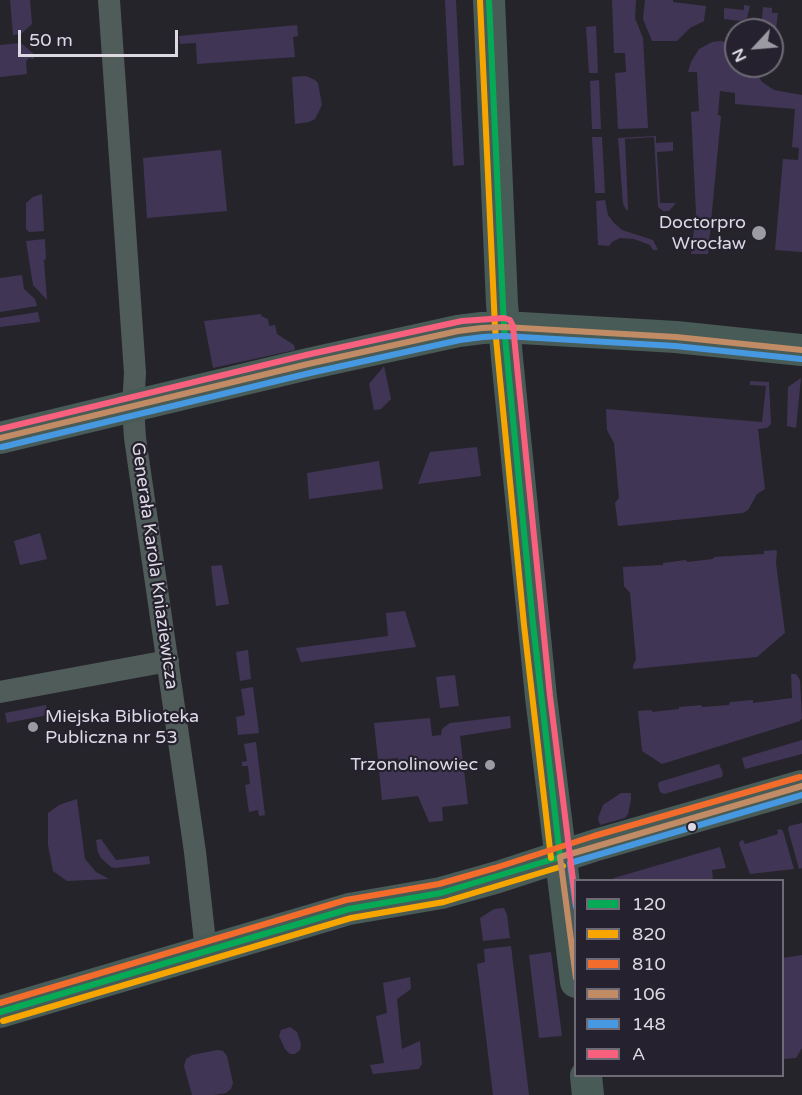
<!DOCTYPE html>
<html>
<head>
<meta charset="utf-8">
<style>
  body { margin:0 }
  #map { position:relative; width:802px; height:1095px; overflow:hidden; background:#26242b; font-family:"Varela Round",sans-serif }
  canvas { display:block }
  .legend { position:absolute; left:574px; top:879px; width:210px; height:198px; box-sizing:border-box; background:#25212e; border:2px solid #6e6b76; margin:0; padding:8px 10px; list-style:none; font-size:18px; color:#dcd9e2 }
  .legend li { display:flex; align-items:center; gap:12px; height:30px }
  .legend b { width:30px; border:2px solid #6e6b76 }
  .north { position:absolute; left:724px; top:18px; width:60px; height:60px; box-sizing:border-box; background:#25212e; border:2px solid #6e6b76; border-radius:50%; rotate:244deg; font-size:16px; font-weight:700; line-height:24px; text-align:center; color:#dcd9e2 }
  .north::after { content:''; display:block; margin:auto; width:21px; height:27px; background:#9c9aa2; clip-path:polygon(50% 0,100% 100%,50% 72%,0 100%) }
  .scale { position:absolute; left:18px; top:30px; width:160px; height:27px; box-sizing:border-box; border:3px solid #dcd9e2; border-top:0; padding-left:8px; font-size:18px; line-height:21px; white-space:nowrap; color:#dcd9e2; -webkit-text-stroke:4px #25212e; paint-order:stroke }
</style>
</head>
<body>
<div id="map">
<canvas width="802" height="1095"></canvas>
<ul class="legend">
<li><b style="height:8px;background:#06aa56"></b>120</li>
<li><b style="height:8px;background:#f7a600"></b>820</li>
<li><b style="height:8px;background:#f36c2b"></b>810</li>
<li><b style="height:8px;background:#c18c65"></b>106</li>
<li><b style="height:8px;background:#4699e1"></b>148</li>
<li><b style="height:8px;background:#f8607d"></b>A</li>
</ul>
<div class="north">N</div>
<div class="scale">50 m</div>
</div>
<script>
const ctx = document.querySelector('canvas').getContext('2d');
ctx.lineJoin = 'round';
function paint(path, color) { ctx.fillStyle = color; ctx.fill(path, 'evenodd'); }
const poly = rows => new Path2D(rows.map(r => 'M' + r).join(''));
function stroke(path, color, width, dash) { ctx.strokeStyle = color; ctx.lineWidth = width; ctx.lineCap = dash ? 'butt' : 'round'; ctx.setLineDash(dash || []); ctx.stroke(path); }
function write(font, color, halo, rows, align = 'center') {
  ctx.font = font + ' "Varela Round",sans-serif'; ctx.lineWidth = 4.5; ctx.setLineDash([]); ctx.textBaseline = 'middle'; ctx.strokeStyle = halo; ctx.fillStyle = color; for (const [text, x, y, turn = 0] of rows) {
    ctx.save(); ctx.translate(x, y); ctx.rotate((+turn || 0) * Math.PI / 180); ctx.textAlign = isNaN(turn) ? turn : align; if (halo) ctx.strokeText(text, 0, 0); ctx.fillText(text, 0, 0); ctx.restore();
  }
}
paint(poly([
  [10,0,30,0,32,24,21,34,13,35],
  [445,0,456,0,464,165,453,166],
  [612,0,636,0,635,18,643,38,648,128,618,129,615,73,626,72,625,53,614,53],
  [645,0,673,0,673,2,706,6,704,21,690,28,677,41,652,41,643,19],
  [744,5,750,6,747,18,740,21,724,19,724,8,744,10],
  [763,7,772,8,772,13,778,13,775,37,772,37,772,30,761,29],
  [297,25,298,36,293,37,295,57,197,64,196,43,180,44,179,36],
  [596,26,598,73,589,73,586,27],
  [721,41,736,45,736,66,752,66,762,82,774,90,802,95,802,252,775,250,783,159,798,160,799,148,792,147,795,109,735,104,735,93,720,91,718,115,721,116,708,254,691,254,696,213,691,112,699,111,697,72,688,72,691,62,699,49,712,42],
  [21,43,34,54,34,59,29,58,26,61,27,74,0,77,0,45],
  [306,76,315,80,318,83,322,105,315,119,309,122,295,124,292,77],
  [599,80,601,129,592,129,590,81],
  [656,136,656,143,673,142,673,151,657,152,660,203,676,203,669,211,663,211,658,207,654,137,625,139,628,208,627,211,623,204,618,138],
  [592,137,602,137,605,193,595,193],
  [221,150,227,211,147,218,143,158],
  [42,194,44,231,29,232,26,229,26,203,33,197],
  [605,200,608,215,614,223,622,230,653,240,658,250,653,250,650,245,634,239,620,238,612,242,609,246,598,245,596,201],
  [45,239,46,259,44,260,47,300,33,285,26,241],
  [22,275,24,289,35,299,37,306,0,312,0,278],
  [38,312,40,322,0,327,0,318],
  [261,314,261,316,268,319,269,326,275,325,277,334,294,345,295,350,213,368,204,321],
  [384,366,391,399,381,409,374,410,369,384],
  [801,378,796,428,787,426,788,387],
  [750,381,769,382,771,424,767,428,758,429,765,489,757,494,748,510,743,513,618,526,615,503,619,498,614,443,607,430,606,409,762,422,766,386,750,385],
  [477,447,481,476,418,484,430,452],
  [379,461,383,489,309,499,307,473],
  [40,533,47,559,20,565,14,541],
  [775,550,777,551,776,563,785,633,779,638,757,657,633,669,633,666,636,659,630,593,624,586,623,567,663,565,663,563,686,560,687,562,713,559,714,557,764,554,764,551],
  [222,565,229,604,216,606,211,566],
  [405,611,416,647,301,662,296,648,388,636,386,613],
  [248,650,251,679,240,681,236,652],
  [791,674,796,674,800,680,802,718,800,721,662,764,642,751,638,711,652,710,652,712,679,709,679,707,701,705,702,707,729,705,730,702,753,700,753,703,792,698],
  [455,675,459,706,440,708,436,677],
  [253,687,259,733,238,735,236,717,245,715,241,689],
  [46,705,48,715,7,723,5,713],
  [510,716,511,728,460,736,468,804,442,807,443,821,429,822,418,796,382,800,379,771,400,768,398,758,378,760,374,723,430,718,432,736,441,735,442,729,450,723],
  [802,740,802,754,745,769,742,758],
  [256,742,265,815,259,816,258,810,249,812,245,785,250,784,248,766,242,766,242,762,247,761,244,744],
  [719,764,723,773,722,777,664,794,660,792,658,785,659,782],
  [621,793,631,793,631,800,628,814,625,818,600,825,598,818,603,805],
  [77,799,85,859,96,872,109,879,67,881,53,871,48,845,48,813,59,805],
  [802,823,802,868,799,869,788,829,789,826],
  [780,829,783,831,794,869,750,874,739,844,740,841,743,840,745,844,778,834,777,830],
  [101,839,116,860,149,856,150,864,115,868,111,867,101,858,98,852,96,840],
  [720,847,726,868,712,870,713,880,613,880,614,878],
  [504,908,507,915,510,938,483,941,480,918,494,909],
  [511,946,529,1095,493,1095,477,964,485,962,484,949],
  [551,952,562,1036,539,1038,529,955],
  [802,955,802,1048,796,1058,783,1059,783,958],
  [410,977,411,989,397,999,402,1049,420,1041,422,1064,419,1069,373,1074,370,1065,384,1063,376,1016,387,1013,383,983],
  [290,1027,297,1032,301,1044,300,1050,295,1054,290,1054,285,1049,279,1036,281,1030],
  [217,1050,223,1051,227,1056,233,1083,231,1089,226,1093,214,1095,192,1095,184,1066,186,1059,192,1055]
]), '#413555');
stroke(poly([
  [109,0,135,373,133,407,135,438,195,852,206,951],
  [0,692,168,661]
]), '#505c59', 22);
stroke(poly([
  [489,0,502,304,507,358,541,697,576,982],
  [0,438,308,364,458,331,482,328,504,327,676,337,802,350],
  [0,1012,349,909,441,893,498,877,596,845,802,786],
  [586,1076,588,1095]
]), '#485b56', 32);
stroke(poly([
  [489,0,504,327,533,624,560,857],
  [0,1012,349,909,441,893,560,857]
]), '#06aa56', 6);
stroke(poly([
  [480,0,495,328,524,625,551,858],
  [3,1021,351,918,444,902,563,866]
]), '#f7a600', 6);
stroke(poly([
  [0,1003,346,900,439,884,495,868,594,836,800,777]
]), '#f36c2b', 6);
stroke(poly([
  [0,438,308,364,458,331,482,328,504,327,676,337,802,350],
  [576,978,560,857,802,786]
]), '#c18c65', 6);
stroke(poly([
  [2,447,310,373,460,340,483,337,504,336,675,346,801,359],
  [576,907,570,863,802,795]
]), '#4699e1', 6);
stroke(poly([
  [0,429,306,355,462,321,504,318,510,320,513,326,550,696,576,904]
]), '#f8607d', 6);
for (const [x, y, r, color] of [
  [759,233,8,"#9c9aa2"],
  [33,727,6,"#9c9aa2"],
  [490,765,6,"#9c9aa2"],
  [692,827,5,"#dcd9e2"]
]) { const dot = new Path2D(); dot.arc(x, y, r, 0, 2 * Math.PI); ctx.fillStyle = color; ctx.fill(dot); stroke(dot, '#25212e', 2); }
write('18px', '#dcd9e2', '#25212e', [
  ["Doctorpro",746,223],
  ["Wrocław",746,244],
  ["Miejska Biblioteka",45,717,"left"],
  ["Publiczna nr 53",45,738,"left"],
  ["Trzonolinowiec",478,765]
], 'right');
write('18px', '#dcd9e2', '#25212e', [
  ["Generała Karola Kniaziewicza",154,566,82]
]);
</script>
</body>
</html>
